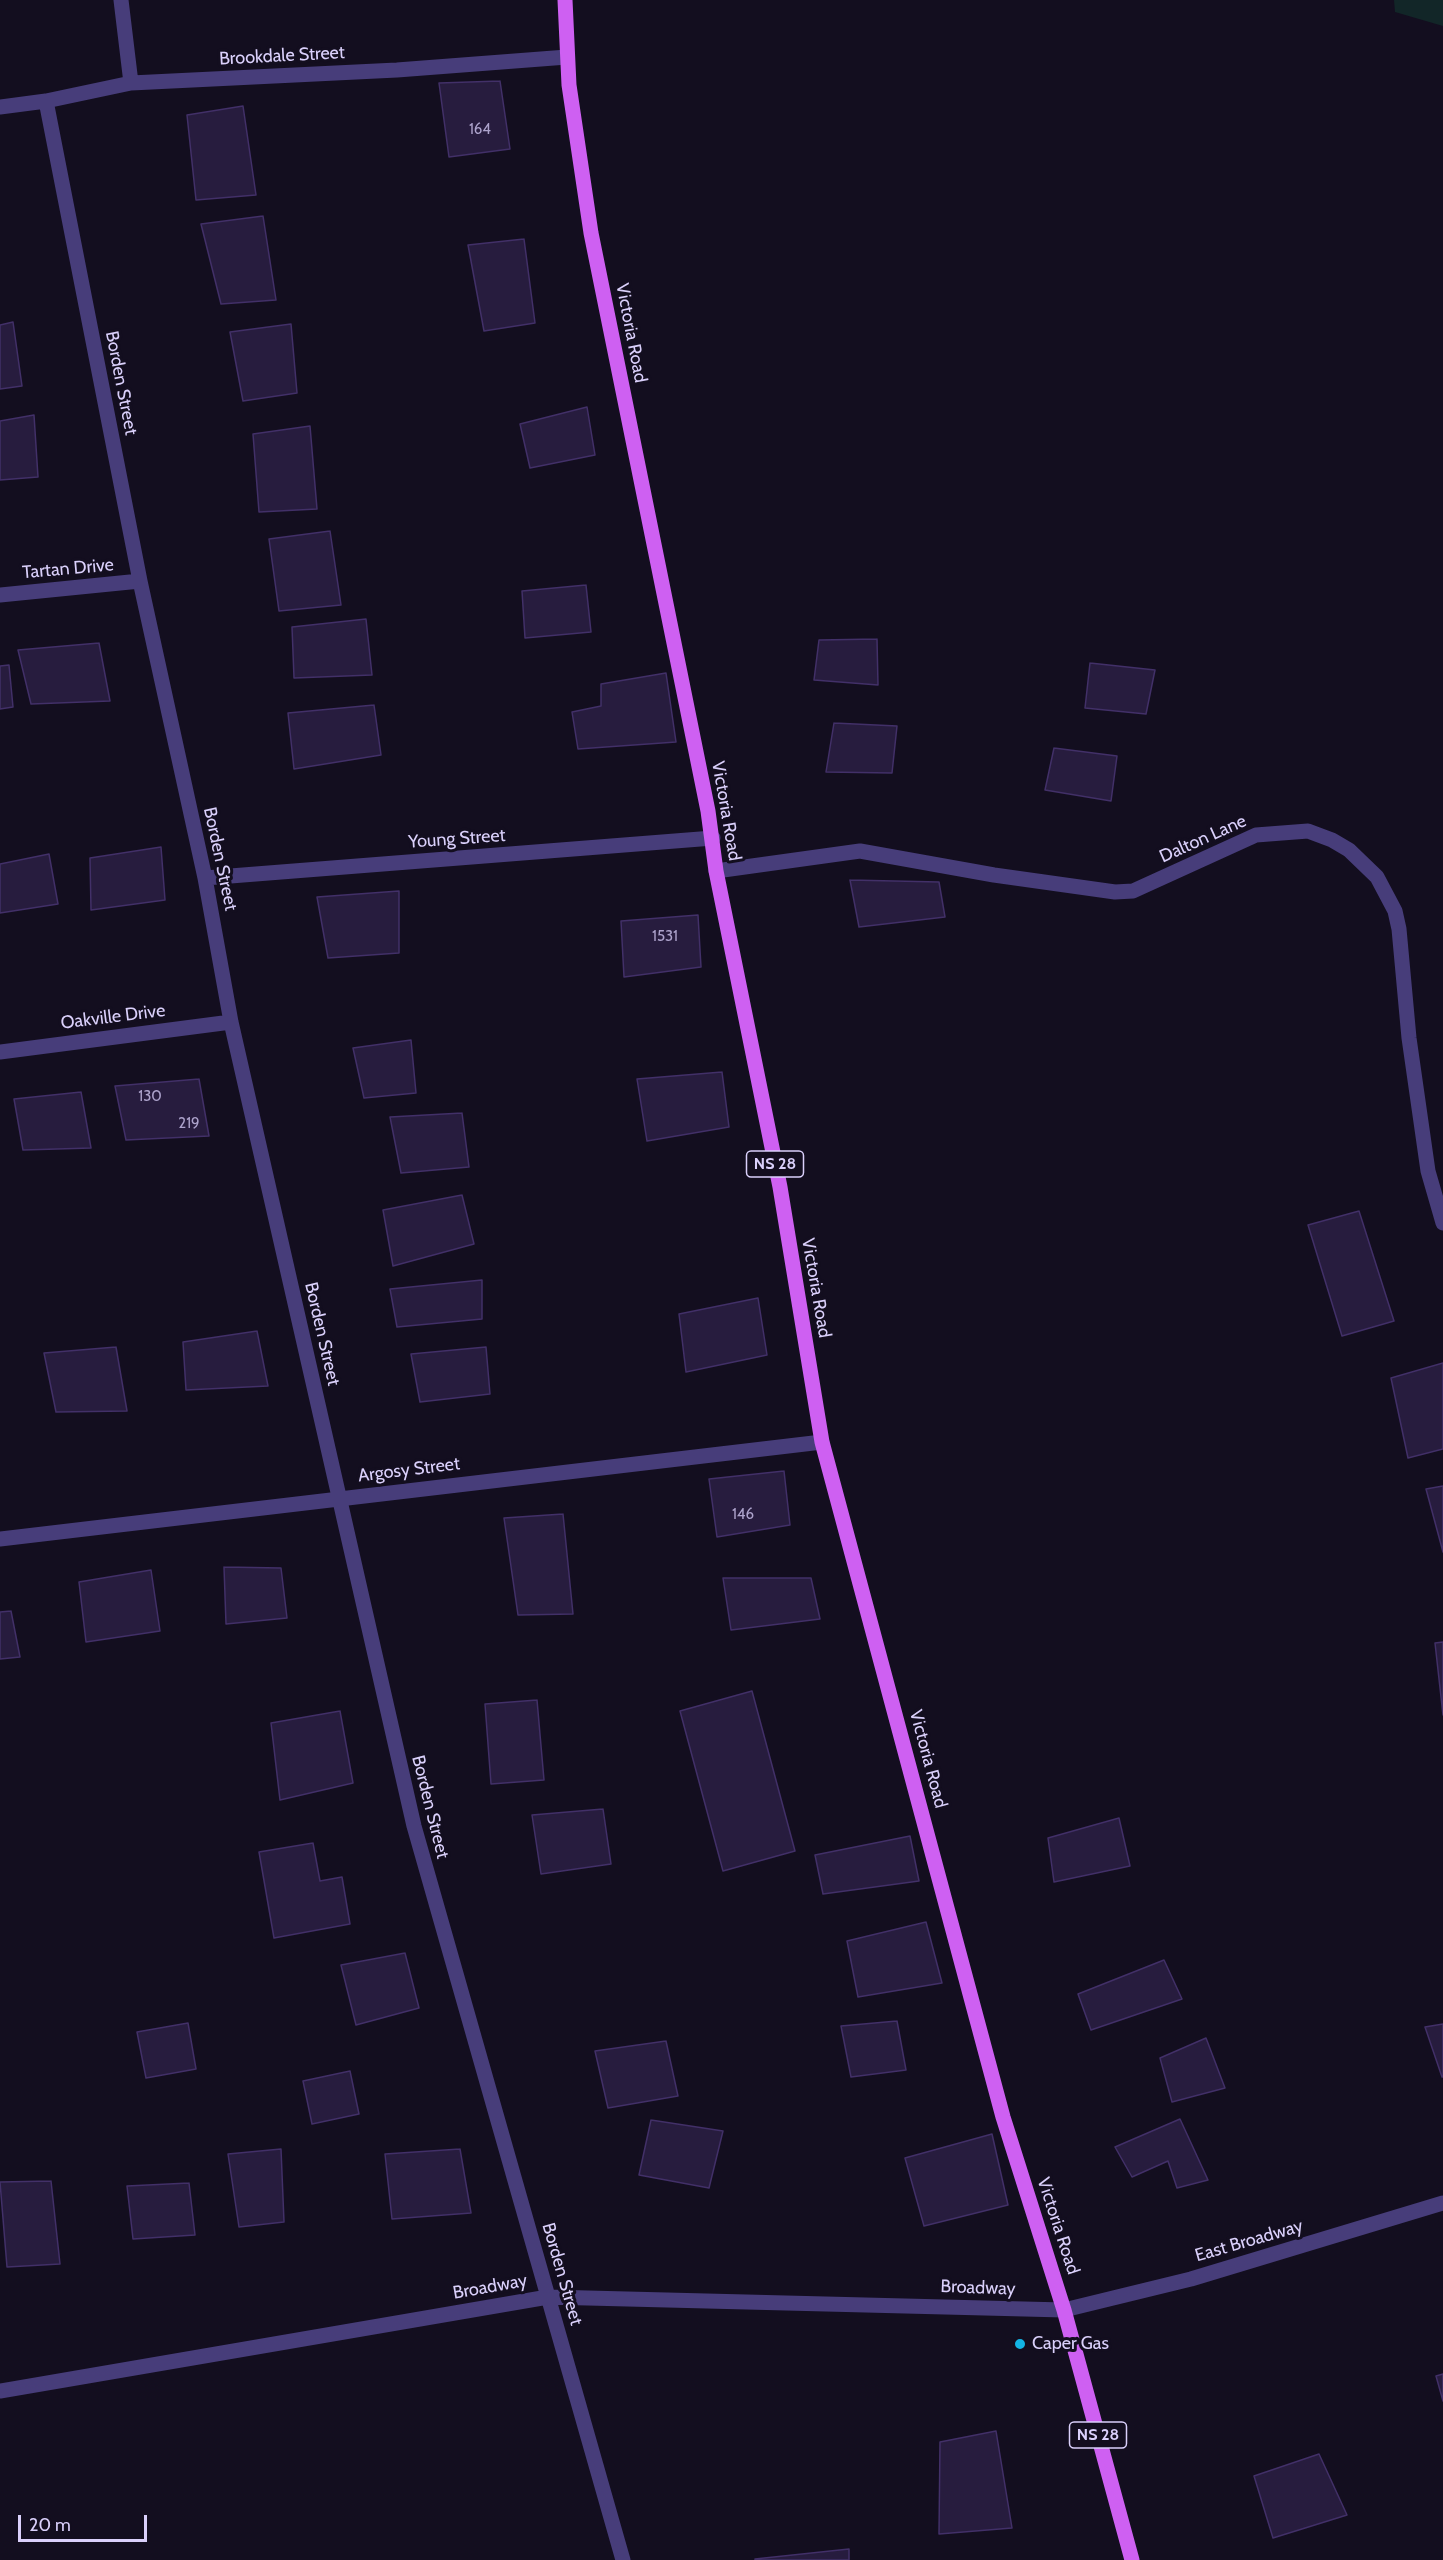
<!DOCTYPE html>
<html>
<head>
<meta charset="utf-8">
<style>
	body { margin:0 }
	#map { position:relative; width:1443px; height:2560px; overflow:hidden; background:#130e1f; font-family:Cabin,sans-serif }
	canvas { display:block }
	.scale { position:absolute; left:18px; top:2515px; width:129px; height:27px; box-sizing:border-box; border:3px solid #dad0fb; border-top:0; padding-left:8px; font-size:18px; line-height:21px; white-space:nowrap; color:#dad0fb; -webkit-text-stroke:4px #130e1f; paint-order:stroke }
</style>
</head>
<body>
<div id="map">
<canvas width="1443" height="2560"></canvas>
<div class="scale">20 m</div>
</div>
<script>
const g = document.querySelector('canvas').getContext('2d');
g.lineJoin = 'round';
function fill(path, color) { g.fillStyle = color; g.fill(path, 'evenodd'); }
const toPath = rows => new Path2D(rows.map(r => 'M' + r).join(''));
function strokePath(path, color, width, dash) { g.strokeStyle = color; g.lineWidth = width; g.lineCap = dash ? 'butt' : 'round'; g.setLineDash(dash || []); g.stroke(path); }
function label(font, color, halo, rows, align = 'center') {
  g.font = font + ' Cabin,sans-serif'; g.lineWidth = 6; g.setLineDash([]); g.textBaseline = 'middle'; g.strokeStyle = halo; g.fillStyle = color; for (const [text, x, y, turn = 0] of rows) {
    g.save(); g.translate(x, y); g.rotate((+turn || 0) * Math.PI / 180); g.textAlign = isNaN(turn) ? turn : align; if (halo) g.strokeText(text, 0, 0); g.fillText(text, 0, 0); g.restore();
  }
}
const green = toPath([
	[1394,0,1443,0,1443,26,1395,12]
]);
const building = toPath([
	[500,81,510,149,449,157,439,83,500,81],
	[243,106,256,195,196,200,187,115,243,106],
	[263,216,276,300,221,304,201,224,263,216],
	[524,239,535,323,484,331,468,245,524,239],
	[13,322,22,386,0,389,0,325,13,322],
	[291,324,297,393,243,401,230,332,291,324],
	[587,407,595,455,530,468,520,424,587,407],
	[34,415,38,477,0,480,0,421,34,415],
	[310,426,317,509,259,512,253,434,310,426],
	[330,531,341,605,279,611,269,539,330,531],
	[586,585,591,632,525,638,522,591,586,585],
	[366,619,372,675,294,678,292,627,366,619],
	[877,639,878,685,814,680,819,640,877,639],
	[99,643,110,701,31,704,18,650,99,643],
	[1090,663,1155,670,1146,714,1085,708,1090,663],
	[9,665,13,707,0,709,0,666,9,665],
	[666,673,676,742,578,749,572,712,601,706,601,684,666,673],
	[374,705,381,755,294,769,288,713,374,705],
	[834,723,897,726,892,773,826,772,834,723],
	[1054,748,1117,756,1111,801,1045,790,1054,748],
	[161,847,165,900,91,910,90,858,161,847],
	[49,854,58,904,0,913,0,864,49,854],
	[850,880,939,882,945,917,859,927,850,880],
	[399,891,399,953,328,958,317,897,399,891],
	[698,915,701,967,624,977,621,921,698,915],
	[411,1040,416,1093,364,1098,353,1048,411,1040],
	[722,1072,729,1127,647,1141,637,1079,722,1072],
	[199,1079,209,1136,126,1140,115,1086,199,1079],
	[81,1092,91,1148,23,1150,14,1099,81,1092],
	[462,1113,469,1167,401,1173,390,1117,462,1113],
	[462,1195,474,1244,393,1266,383,1210,462,1195],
	[1359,1211,1394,1321,1342,1336,1308,1225,1359,1211],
	[482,1280,482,1319,397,1327,390,1289,482,1280],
	[758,1298,767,1355,686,1372,679,1314,758,1298],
	[257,1331,268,1386,186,1390,183,1342,257,1331],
	[116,1347,127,1411,56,1412,44,1353,116,1347],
	[486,1347,490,1394,420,1402,411,1354,486,1347],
	[1443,1363,1443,1449,1408,1458,1391,1378,1443,1363],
	[784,1471,790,1525,717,1537,709,1479,784,1471],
	[1443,1486,1443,1552,1426,1489,1443,1486],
	[563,1514,573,1614,518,1615,504,1518,563,1514],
	[224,1567,281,1568,287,1618,226,1624,224,1567],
	[151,1570,160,1631,86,1642,79,1582,151,1570],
	[723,1578,811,1578,820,1619,731,1630,723,1578],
	[11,1611,20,1657,0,1659,0,1612,11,1611],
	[1443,1642,1443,1715,1435,1643,1443,1642],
	[752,1691,795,1851,723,1871,680,1711,752,1691],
	[537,1700,544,1780,491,1784,485,1704,537,1700],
	[340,1711,353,1783,280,1800,271,1723,340,1711],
	[603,1809,611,1864,541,1874,532,1815,603,1809],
	[1119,1818,1130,1866,1054,1882,1048,1838,1119,1818],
	[910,1836,919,1881,823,1894,815,1855,910,1836],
	[313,1843,320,1881,342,1877,350,1924,274,1938,259,1852,313,1843],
	[926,1922,942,1983,858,1997,847,1941,926,1922],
	[405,1953,419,2008,356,2025,341,1965,405,1953],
	[1164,1960,1182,1999,1091,2030,1078,1994,1164,1960],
	[897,2021,906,2070,851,2077,841,2026,897,2021],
	[188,2023,196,2069,146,2078,137,2032,188,2023],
	[1443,2024,1443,2077,1442,2077,1425,2027,1443,2024],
	[1206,2038,1225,2088,1172,2102,1160,2058,1206,2038],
	[666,2041,678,2096,608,2108,595,2051,666,2041],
	[350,2071,359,2114,312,2124,303,2081,350,2071],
	[1180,2119,1208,2180,1177,2188,1168,2161,1132,2177,1115,2147,1180,2119],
	[651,2120,723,2131,709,2188,639,2175,651,2120],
	[992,2134,1008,2205,924,2226,905,2158,992,2134],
	[281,2149,284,2222,239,2227,228,2154,281,2149],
	[460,2149,471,2213,392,2219,385,2154,460,2149],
	[51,2181,60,2264,7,2267,0,2182,51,2181],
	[189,2183,195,2235,133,2239,127,2186,189,2183],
	[1443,2374,1443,2401,1436,2376,1443,2374],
	[996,2431,1012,2528,939,2534,940,2442,996,2431],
	[1319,2454,1347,2515,1273,2538,1254,2476,1319,2454],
	[849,2549,849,2560,755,2560,755,2559,849,2549]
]);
const street = toPath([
	[121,0,131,83],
	[46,101,140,581,205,878,231,1022,414,1826,623,2560],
	[0,107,46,101,131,83,397,70,567,57],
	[0,595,140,581],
	[716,871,860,851,994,875,1115,892,1133,891,1256,835,1308,831,1332,840,1349,850,1377,877,1395,911,1399,929,1409,1038,1428,1171,1443,1223],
	[205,878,713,838],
	[0,1052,231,1022],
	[0,1539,822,1442],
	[0,2391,548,2297,1064,2310,1191,2279,1443,2203]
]);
const primary = toPath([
	[565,0,569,85,591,233,708,811,716,871,780,1187,822,1442,1003,2117,1064,2310,1132,2560]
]);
const markers = [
	[1020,2344,6,"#13b4e4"]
];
const numberNames = [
	["164",480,130],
	["1531",665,937],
	["130",150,1097],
	["219",189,1124],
	["146",743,1515]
];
const shields = [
	[775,1164,57],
	[1098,2435,57]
];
const shieldNames = [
	["NS 28",775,1164],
	["NS 28",1098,2435]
];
const streetNames = [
	["Brookdale Street",282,56,-3],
	["Victoria Road",631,333,79],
	["Borden Street",121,383,79],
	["Tartan Drive",68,569,-5],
	["Victoria Road",726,811,80],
	["Young Street",457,839,-4],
	["Dalton Lane",1203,839,-24],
	["Borden Street",220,859,78],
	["Oakville Drive",113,1017,-7],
	["Victoria Road",816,1288,80],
	["Borden Street",322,1334,77],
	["Argosy Street",409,1470,-7],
	["Victoria Road",928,1759,75],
	["Borden Street",430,1807,76],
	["Victoria Road",1058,2226,72],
	["East Broadway",1249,2241,-16],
	["Borden Street",562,2274,74],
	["Broadway",490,2287,-10],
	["Broadway",978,2288,2]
];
const poiNames = [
	["Caper Gas",1032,2344]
];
fill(green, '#122628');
fill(building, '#271c3e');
strokePath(building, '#423068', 1.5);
strokePath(street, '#473d7a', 15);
strokePath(primary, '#ce60f2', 15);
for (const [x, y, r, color] of markers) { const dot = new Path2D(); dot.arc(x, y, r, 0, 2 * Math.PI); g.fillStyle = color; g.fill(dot); strokePath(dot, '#130e1f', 2); }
label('15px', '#ada3cc', null, numberNames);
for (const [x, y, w] of shields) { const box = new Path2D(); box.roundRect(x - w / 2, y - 13, w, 26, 4.5); g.fillStyle = '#130e1f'; g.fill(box); strokePath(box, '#dad0fb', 1.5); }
label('bold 16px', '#dad0fb', null, shieldNames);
label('18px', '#dad0fb', '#130e1f', streetNames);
label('18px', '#dad0fb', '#130e1f', poiNames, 'left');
</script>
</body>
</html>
